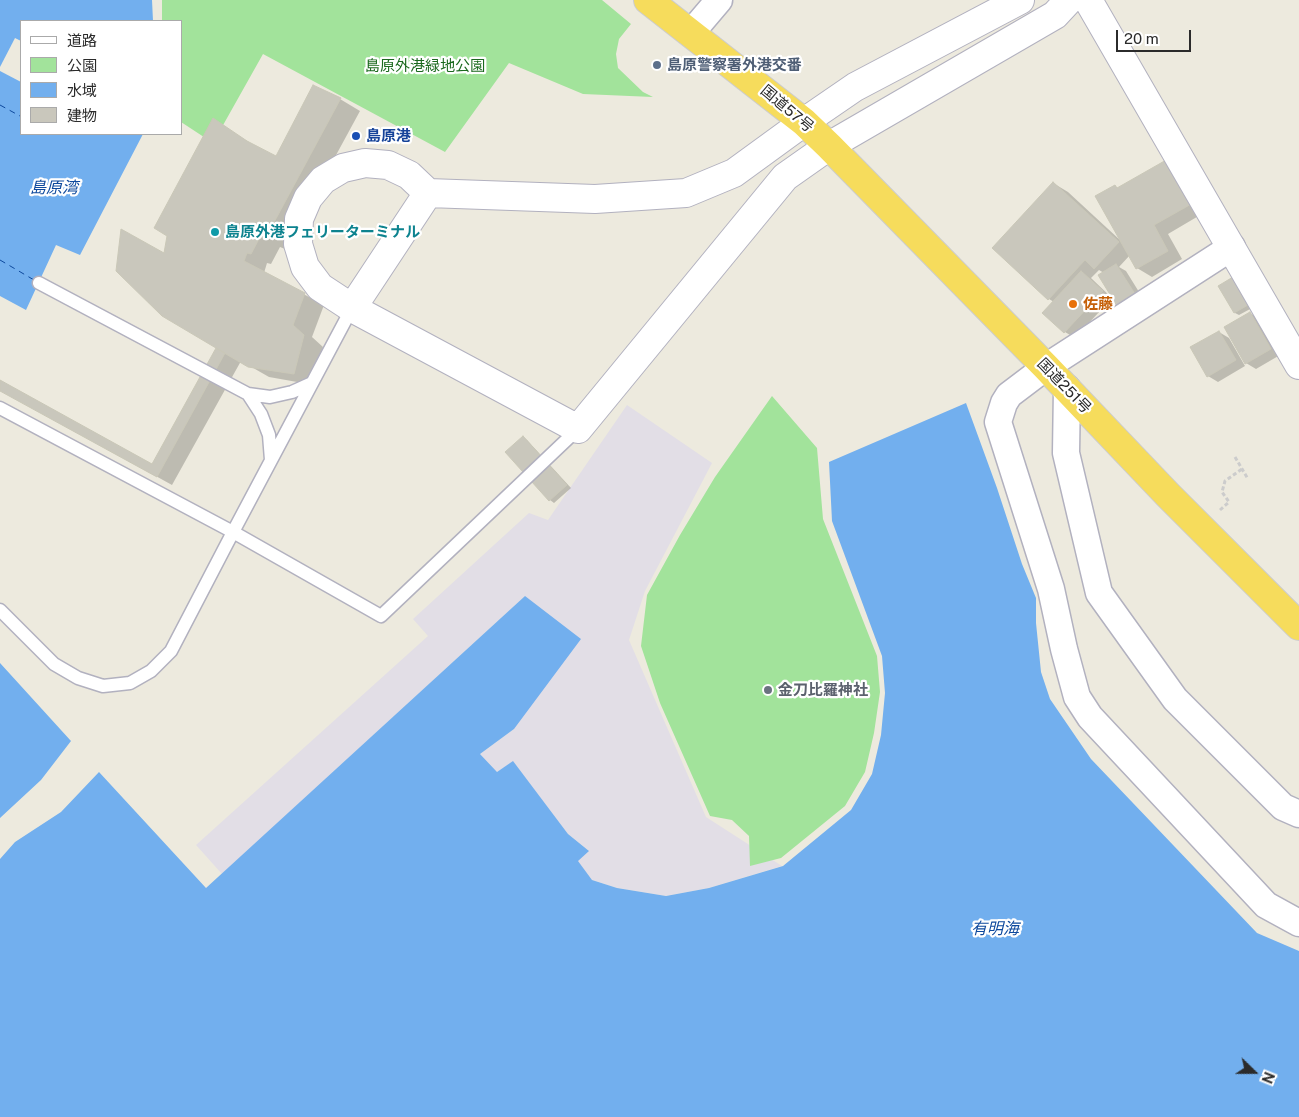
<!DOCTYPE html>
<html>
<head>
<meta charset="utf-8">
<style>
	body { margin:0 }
	#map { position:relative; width:1299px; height:1117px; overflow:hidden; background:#edeade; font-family:"Public Sans","Noto Sans JP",sans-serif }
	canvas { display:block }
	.legend { position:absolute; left:20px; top:20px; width:162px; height:115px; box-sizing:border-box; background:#fff; border:1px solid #aaa; margin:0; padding:6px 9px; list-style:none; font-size:15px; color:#2b2b2b }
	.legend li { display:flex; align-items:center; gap:10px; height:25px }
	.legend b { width:25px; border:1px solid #aaa }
	.north { position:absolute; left:1229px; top:1047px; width:50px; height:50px; -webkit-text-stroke:4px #fff; paint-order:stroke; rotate:112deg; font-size:14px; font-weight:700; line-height:20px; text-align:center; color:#2b2b2b }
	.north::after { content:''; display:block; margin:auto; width:18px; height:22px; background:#2b2b2b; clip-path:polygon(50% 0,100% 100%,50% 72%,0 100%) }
	.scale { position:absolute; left:1116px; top:30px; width:75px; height:22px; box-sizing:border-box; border:2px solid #2b2b2b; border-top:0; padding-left:6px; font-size:15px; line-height:18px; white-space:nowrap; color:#2b2b2b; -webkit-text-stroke:4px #fff; paint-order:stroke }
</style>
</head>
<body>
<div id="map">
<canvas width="1299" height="1117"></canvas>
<ul class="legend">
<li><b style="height:6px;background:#fff"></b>道路</li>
<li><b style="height:14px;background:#a2e39b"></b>公園</li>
<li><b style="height:14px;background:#72afee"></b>水域</li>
<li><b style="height:14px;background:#c9c7bc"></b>建物</li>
</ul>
<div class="north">N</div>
<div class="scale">20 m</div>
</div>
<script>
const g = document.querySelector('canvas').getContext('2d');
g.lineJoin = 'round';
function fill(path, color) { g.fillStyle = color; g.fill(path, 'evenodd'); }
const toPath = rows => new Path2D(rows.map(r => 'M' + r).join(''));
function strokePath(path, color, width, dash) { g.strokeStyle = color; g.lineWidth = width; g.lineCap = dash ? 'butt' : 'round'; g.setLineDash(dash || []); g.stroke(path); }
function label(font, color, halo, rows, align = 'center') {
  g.font = font + ' "Public Sans","Noto Sans JP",sans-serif'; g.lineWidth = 4.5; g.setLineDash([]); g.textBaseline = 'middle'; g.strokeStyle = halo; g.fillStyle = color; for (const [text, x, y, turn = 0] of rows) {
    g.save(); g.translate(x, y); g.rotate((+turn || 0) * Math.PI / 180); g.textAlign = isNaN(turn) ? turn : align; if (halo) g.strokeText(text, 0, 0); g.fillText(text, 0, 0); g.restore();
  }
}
const industrial = toPath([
	[627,405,712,463,645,591,629,640,706,817,782,866,709,888,666,896,617,888,592,880,577,861,588,850,568,834,513,762,497,772,480,754,514,729,525,596,222,874,196,845,428,636,413,619,529,513,548,520]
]);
const green = toPath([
	[162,0,602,0,631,24,619,39,616,54,618,68,643,92,653,97,583,94,509,63,445,152,263,54,213,143,181,122,181,21,162,21],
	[772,396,817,448,823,519,877,656,880,692,874,733,865,772,845,806,781,858,750,866,749,836,732,820,710,816,660,703,641,646,647,595,680,535,715,477]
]);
const water = toPath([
	[0,0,152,0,153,21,21,21,21,134,143,134,80,255,56,245,26,310,0,296],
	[966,403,997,488,1022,564,1036,598,1036,623,1041,672,1050,699,1091,759,1257,933,1299,951,1299,1117,0,1117,0,859,15,842,61,812,99,772,206,888,525,596,581,639,514,729,480,754,497,772,513,761,568,834,589,851,578,861,592,880,617,888,666,896,709,888,783,866,851,810,872,774,881,735,885,693,882,656,832,521,829,462],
	[0,663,71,741,41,780,0,818]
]);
const pier = toPath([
	[15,38,21,41,21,82,0,71,0,67]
]);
const shadow = toPath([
	[340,99,360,111,285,249,280,247,271,264,267,263,264,273,324,305,312,337,323,347,314,385,269,377,241,361,172,485,0,390,0,382,153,465,218,348,165,255,214,120,258,148,276,157],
	[1168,160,1207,211,1168,234,1182,259,1152,277,1137,268,1130,255,1119,267,1126,271,1144,300,1128,310,1104,273,1099,270,1091,278,1112,298,1075,338,1065,332,1044,313,1054,302,1049,299,994,248,1053,183,1068,192,1120,240,1115,186,1119,189],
	[1233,279,1252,308,1239,315,1235,313],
	[1250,313,1260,319,1280,355,1256,369,1246,363,1226,327],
	[1219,332,1229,338,1245,366,1218,382,1208,376],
	[523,437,527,440,571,488,554,503,550,500,507,452]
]);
const ferry = toPath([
	[0,105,20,116],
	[0,260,34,280]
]);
const building = toPath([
	[313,85,341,98,265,239,260,237,251,254,247,253,244,261,305,293,293,325,304,335,294,374,248,367,162,316,116,271,121,229,164,253,167,236,154,228,213,118,247,141,276,156,313,85],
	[1168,159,1193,203,1154,225,1168,251,1136,269,1095,196,1115,185,1117,188,1168,159],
	[1053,182,1119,242,1094,269,1085,260,1048,300,992,248,1053,182],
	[1116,264,1135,294,1117,306,1098,275,1116,264],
	[1081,271,1103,291,1064,333,1042,313,1081,271],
	[1233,277,1248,305,1234,313,1218,286,1233,277],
	[1250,312,1271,349,1245,364,1224,327,1250,312],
	[1219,331,1236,360,1207,377,1190,347,1219,331],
	[216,348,225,353,157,477,0,391,0,380,152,464,216,348],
	[523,436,567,485,549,501,505,452,523,436]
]);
const path = toPath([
	[1235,457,1248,479],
	[1220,510,1229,502,1222,492,1225,481,1242,469]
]);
const service = toPath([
	[39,283,248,394,270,397,292,392,312,383],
	[248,394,261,414,269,435,271,460],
	[0,408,233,532,381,616,578,429],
	[0,610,54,664,78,678,103,686,130,683,151,671,171,651,233,532,352,308]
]);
const minor = toPath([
	[691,33,719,0],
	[1232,247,1046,367,1009,395,1004,403,998,422,1051,589,1064,649,1077,697,1090,717,1266,905,1299,923],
	[1067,388,1066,453,1099,593,1175,699,1283,807,1299,814]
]);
const tertiary = toPath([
	[1020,0,855,87,804,122,734,173,686,193,595,199,428,193,409,175,388,165,365,163,343,168,323,180,308,198,299,219,298,244,305,267,320,287,352,308,578,429,785,177,829,146,1055,15,1069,0],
	[1088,0,1299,365],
	[352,308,428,193]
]);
const trunk = toPath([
	[648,0,804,122,829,146,1046,367,1168,495,1299,626]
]);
const markers = [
	[657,65,5,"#5c6f8a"],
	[356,136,5,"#1a4fb4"],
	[215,232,5,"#0f9aa8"],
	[1073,304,5,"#e8710a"],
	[768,690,5,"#6b7280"]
];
const serviceNames = [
	["島原警察署外港交番",667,65]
];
const parkNames = [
	["島原外港緑地公園",425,66]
];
const streetNames = [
	["国道57号",787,109,40],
	["国道251号",1064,386,46]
];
const transitNames = [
	["島原港",366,136]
];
const cultureNames = [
	["島原外港フェリーターミナル",225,232]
];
const foodNames = [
	["佐藤",1083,304]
];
const worshipNames = [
	["金刀比羅神社",778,690]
];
const waterNames = [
	["島原湾",54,188],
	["有明海",995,929]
];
fill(industrial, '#e2dee6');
fill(green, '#a2e39b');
fill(water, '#72afee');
fill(pier, '#edeade');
fill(shadow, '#0003');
strokePath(ferry, '#0e499d', 1, [6, 5]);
fill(building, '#c9c7bc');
strokePath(building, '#c9c7b7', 1);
strokePath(service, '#b2b1bf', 15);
strokePath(minor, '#b2b1bf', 29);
strokePath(tertiary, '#b2b1bf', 30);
strokePath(trunk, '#ccc', 30);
strokePath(path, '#ccc', 3, [4, 2.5]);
strokePath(service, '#fff', 12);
strokePath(minor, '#fff', 26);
strokePath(tertiary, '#fff', 28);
strokePath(trunk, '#f6dc5c', 28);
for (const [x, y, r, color] of markers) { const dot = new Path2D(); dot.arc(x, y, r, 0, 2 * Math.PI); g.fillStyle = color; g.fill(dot); strokePath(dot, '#fff', 2); }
label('bold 15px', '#4e5e75', '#fff', serviceNames, 'left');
label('15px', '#1b691e', '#fff', parkNames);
label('15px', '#2b2b2b', '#fff', streetNames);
label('bold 15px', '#164399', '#fff', transitNames, 'left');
label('bold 15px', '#0d838f', '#fff', cultureNames, 'left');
label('bold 15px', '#c56008', '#fff', foodNames, 'left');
label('bold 15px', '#5b616d', '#fff', worshipNames, 'left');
label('italic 16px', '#0e499d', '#fff', waterNames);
</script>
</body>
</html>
